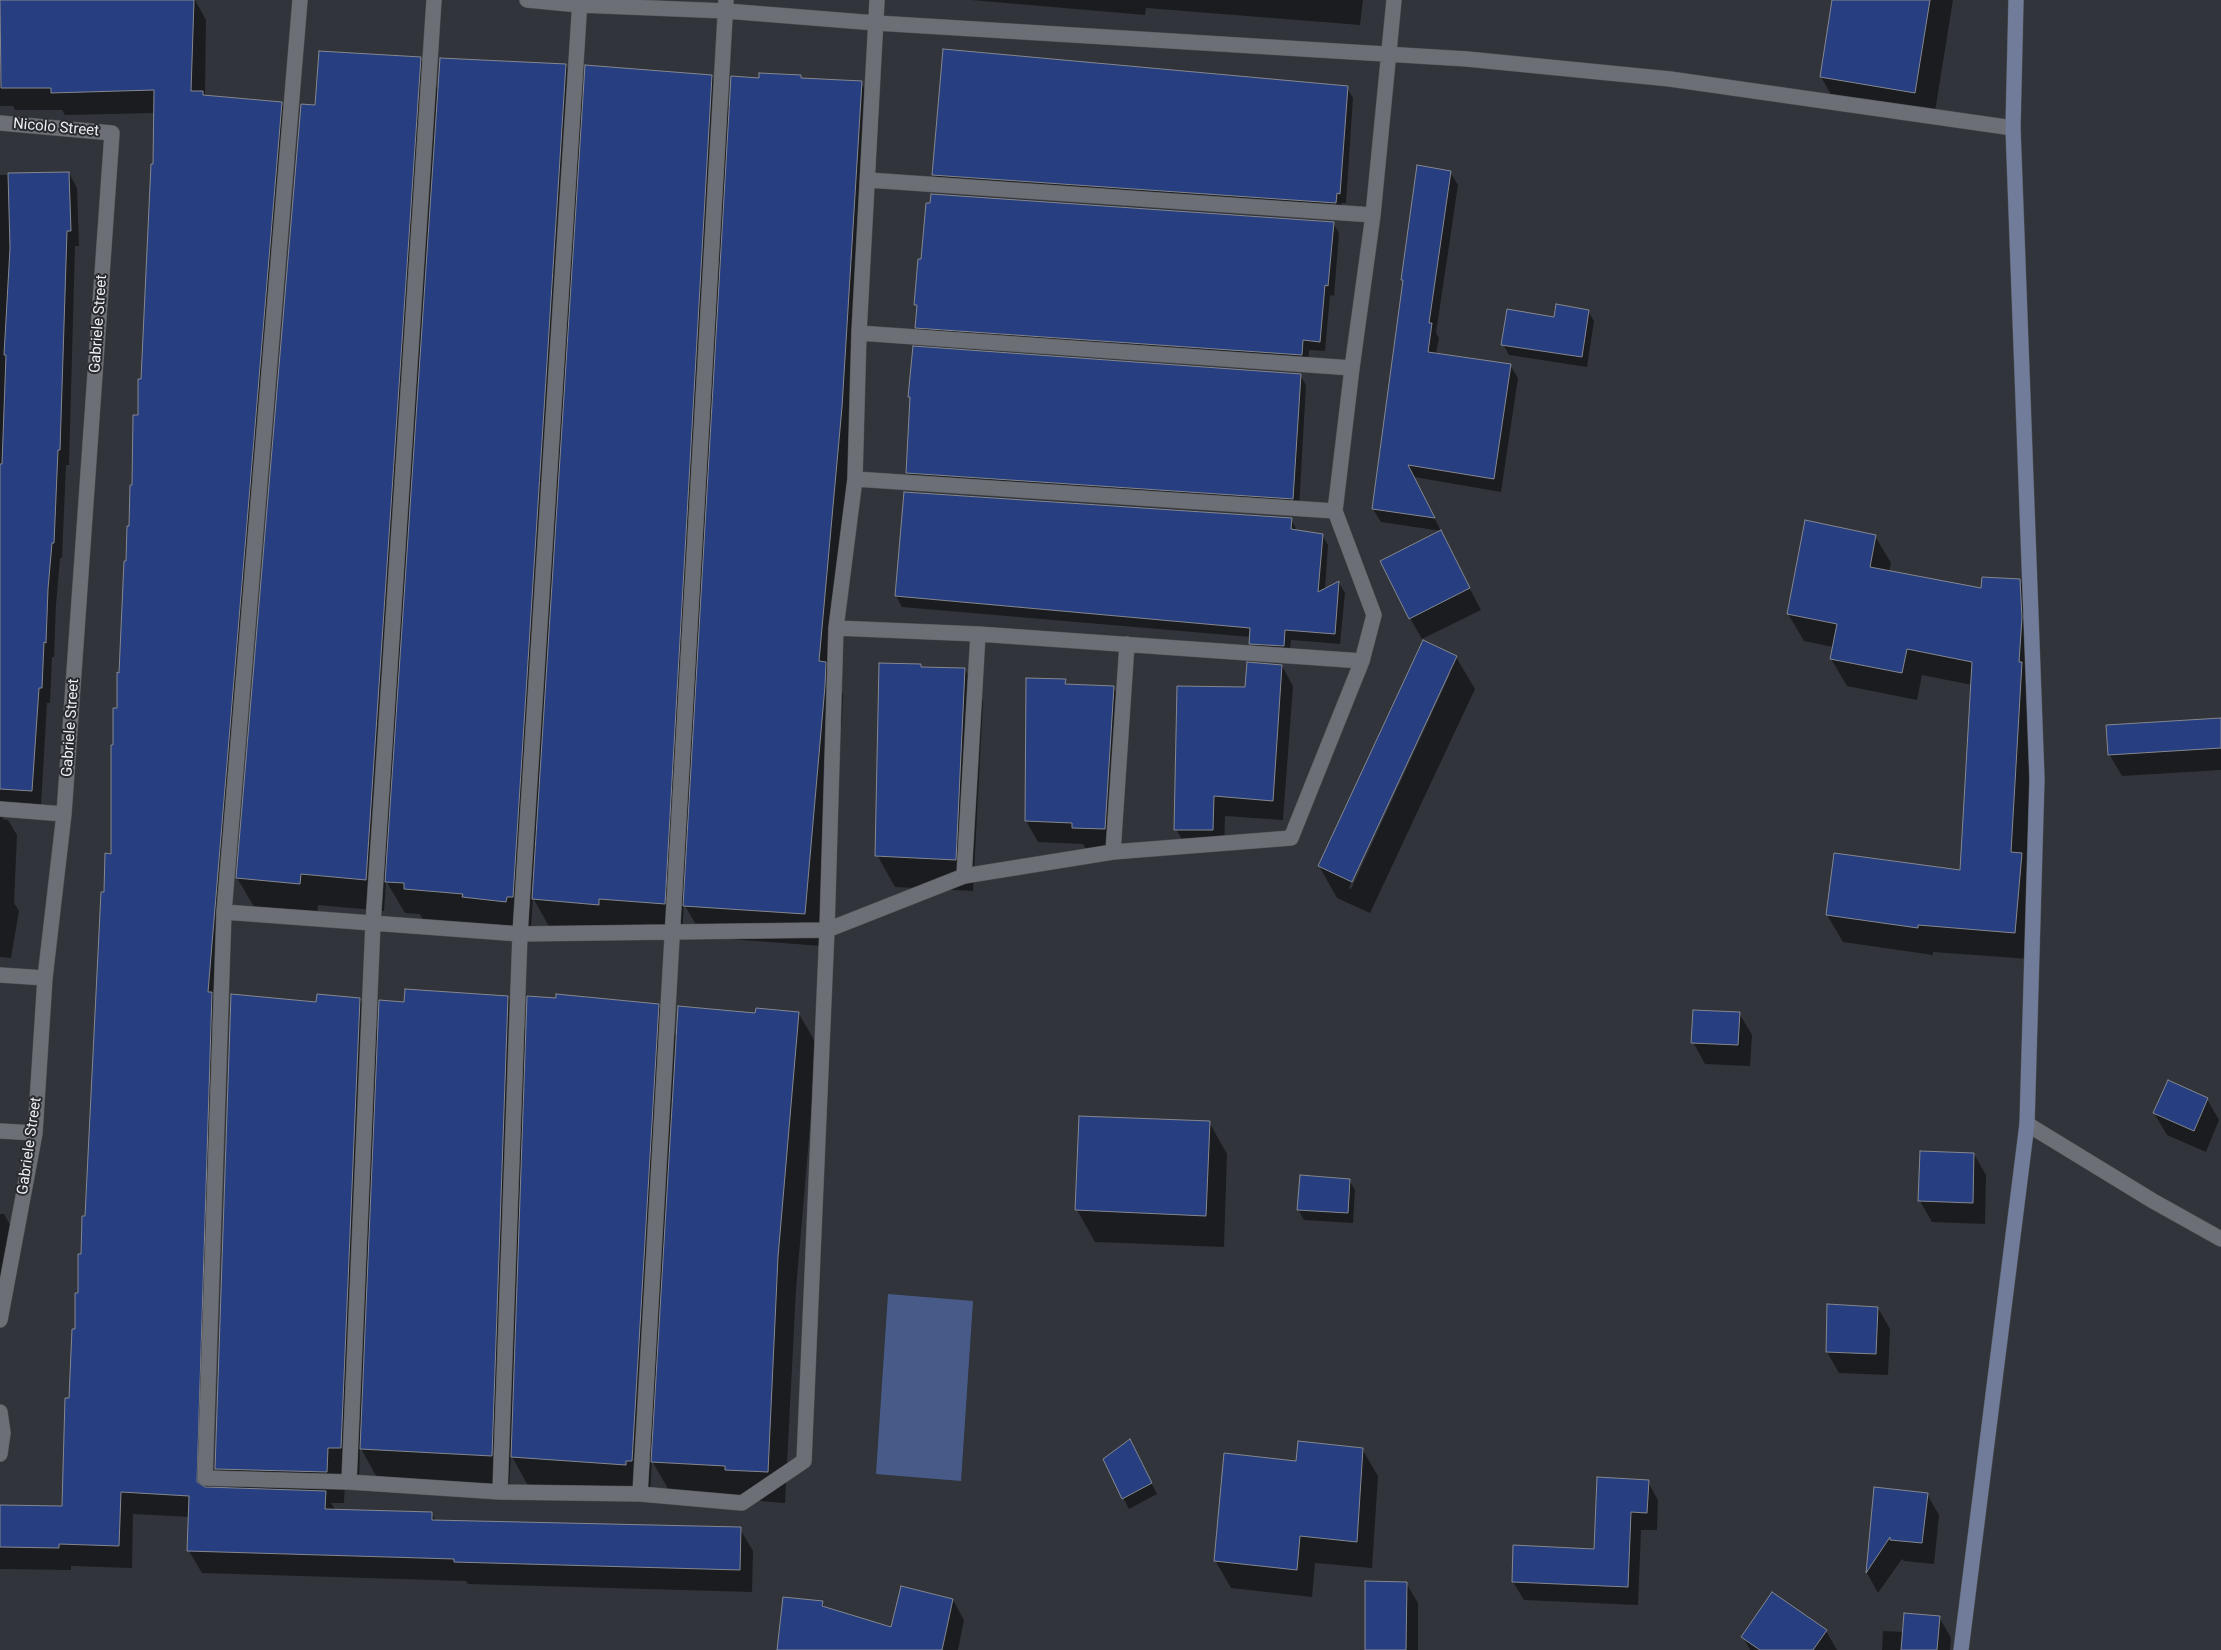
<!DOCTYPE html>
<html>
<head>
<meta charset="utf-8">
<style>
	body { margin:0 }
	canvas { display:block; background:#31343a }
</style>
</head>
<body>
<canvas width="2221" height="1650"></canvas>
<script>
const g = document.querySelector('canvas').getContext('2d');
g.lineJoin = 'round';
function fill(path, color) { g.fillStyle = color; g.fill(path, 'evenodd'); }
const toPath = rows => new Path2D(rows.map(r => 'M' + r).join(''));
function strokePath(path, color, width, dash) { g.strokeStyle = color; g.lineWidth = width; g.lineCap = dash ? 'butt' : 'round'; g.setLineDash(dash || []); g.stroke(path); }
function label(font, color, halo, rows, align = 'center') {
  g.font = font + ' Roboto,sans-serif'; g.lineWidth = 4; g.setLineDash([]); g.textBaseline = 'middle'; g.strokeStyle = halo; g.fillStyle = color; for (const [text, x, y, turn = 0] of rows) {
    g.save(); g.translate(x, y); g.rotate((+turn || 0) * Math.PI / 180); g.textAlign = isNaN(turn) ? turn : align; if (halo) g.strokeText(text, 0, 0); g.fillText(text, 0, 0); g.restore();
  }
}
const green = toPath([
	[888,1294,973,1301,961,1481,876,1474]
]);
const shadow = toPath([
	[0,0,195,0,206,20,205,96,281,103,294,126,220,1009,224,1016,209,1489,228,1489,216,1469,318,1004,360,999,379,1033,405,1004,508,997,527,1031,658,1005,677,1038,756,1014,799,1014,817,1045,796,1290,785,1503,671,1494,652,1461,650,1493,530,1489,511,1455,509,1488,379,1481,360,1447,359,1480,345,1479,344,1503,331,1503,336,1511,431,1513,436,1521,740,1529,753,1551,752,1592,468,1584,466,1581,202,1573,189,1551,190,1517,133,1514,132,1568,71,1566,71,1570,0,1569,0,1507,63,1507,86,1217,106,893,113,855,114,746,142,381,155,165,155,113,65,115,62,110,15,110,13,106,0,106],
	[971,0,1363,0,1360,25,1146,8,1145,15],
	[1833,0,1953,0,1933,124,1839,109,1821,77],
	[420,58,439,91,566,65,584,97,712,76,730,109,760,79,800,77,802,80,861,83,879,114,859,439,837,684,843,694,842,719,822,946,703,937,684,904,682,935,551,930,533,898,531,928,423,920,420,914,405,913,386,881,384,911,318,905,317,915,256,910,237,878,316,107],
	[1347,88,1353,98,1346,203,1342,203,1341,213,940,185,934,175],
	[1450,172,1458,185,1436,333,1439,338,1436,354,1510,365,1518,378,1501,492,1414,477,1441,531,1381,522,1373,509,1404,284,1402,280],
	[69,173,77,188,79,246,75,246,69,465,66,465,62,558,60,558,56,605,54,657,52,657,50,703,47,703,41,806,5,815,2,819,8,820,17,835,14,903,19,911,11,958,0,957,0,175],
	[1333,223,1339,233,1334,296,1330,295,1325,351,1309,350,1308,365,922,338,916,327,918,309,915,304],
	[1588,311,1594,321,1587,367,1509,355,1503,344,1555,318],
	[914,348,1300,375,1306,385,1299,509,913,483,907,473,911,400,910,397],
	[905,493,1291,519,1297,531,1322,535,1328,545,1325,590,1339,583,1345,593,1340,644,1291,640,1289,656,1256,654,1250,643,1251,637,902,607,896,596],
	[1440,532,1481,610,1422,639,1410,618],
	[1875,536,1891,563,1889,572,1982,590,2020,581,2035,608,2037,691,2027,864,2037,881,2030,959,1933,952,1933,955,1843,942,1827,915,1835,854,1961,871,1972,685,1922,675,1917,700,1847,686,1831,659,1833,647,1804,641,1788,614],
	[1456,657,1475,689,1370,913,1337,898,1319,866],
	[1447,674,1450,674,1351,889,1349,888],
	[920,666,922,668,965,669,983,701,973,891,895,887,877,855],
	[1282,666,1293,686,1283,820,1225,816,1224,849,1187,849,1176,829,1247,688],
	[1065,681,1068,686,1113,687,1125,708,1117,849,1086,849,1083,844,1038,842,1026,821],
	[2221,719,2221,770,2122,776,2109,754],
	[1739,1013,1752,1035,1750,1066,1705,1064,1693,1042],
	[2207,1099,2219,1120,2206,1152,2167,1135,2154,1113],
	[1209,1122,1227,1154,1224,1247,1095,1242,1077,1210],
	[1974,1154,1986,1175,1985,1224,1932,1222,1920,1201],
	[1349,1180,1355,1190,1353,1223,1304,1220,1298,1209],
	[0,1214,4,1214,13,1230,9,1279,0,1278],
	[1878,1308,1890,1329,1888,1375,1839,1373,1827,1352],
	[1362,1449,1378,1476,1372,1568,1315,1563,1312,1597,1231,1588,1215,1560,1298,1462],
	[1135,1451,1157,1494,1129,1509,1104,1460],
	[1648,1482,1658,1500,1657,1530,1641,1530,1638,1605,1524,1600,1513,1582,1515,1547,1596,1550],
	[1875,1488,1927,1494,1939,1515,1934,1564,1904,1561,1902,1559,1878,1593,1867,1573],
	[1406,1583,1418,1603,1418,1650,1366,1650],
	[953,1600,964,1620,958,1650,779,1650,822,1602,825,1608,892,1629],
	[1939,1617,1951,1638,1950,1650,1882,1650,1883,1631,1904,1632],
	[1826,1631,1837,1650,1750,1650,1743,1637]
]);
const building = toPath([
	[0,0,194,0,191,91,203,91,203,95,282,102,208,992,212,992,197,1482,205,1487,326,1491,325,1509,432,1512,432,1520,741,1527,740,1570,454,1562,454,1559,187,1551,189,1496,121,1492,119,1546,59,1544,59,1548,0,1547,0,1505,62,1506,65,1398,69,1398,72,1329,75,1329,75,1293,78,1293,78,1254,81,1254,82,1216,85,1216,101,892,104,892,105,853,111,854,111,745,113,745,113,708,117,708,117,672,119,673,124,561,126,561,127,526,129,526,130,485,132,485,133,415,138,415,138,379,141,379,151,164,153,164,154,90,51,93,51,88,1,88,0,0],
	[1832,0,1930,0,1915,93,1820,77,1832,0],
	[943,49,1348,86,1340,194,1337,193,1336,203,932,175,943,49],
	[319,51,421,57,366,880,301,874,300,884,236,878,301,104,315,105,319,51],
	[440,58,566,64,513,897,507,897,506,902,462,897,463,894,404,889,404,883,385,882,440,58],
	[585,65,712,75,665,904,599,899,599,905,532,899,585,65],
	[759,73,801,75,801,78,862,81,842,407,819,661,826,662,825,686,805,914,683,906,731,76,759,78,759,73],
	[1417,165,1451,171,1429,323,1432,323,1428,352,1511,364,1494,479,1408,465,1435,518,1372,509,1403,280,1401,280,1417,165],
	[69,172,71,231,67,231,60,450,58,450,54,543,52,543,48,589,46,643,44,642,42,688,39,688,32,791,0,789,0,464,2,464,6,355,4,355,10,248,8,173,69,172],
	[931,194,1334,222,1328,286,1325,285,1320,342,1303,340,1302,355,915,328,917,305,914,305,918,259,921,259,926,203,930,203,931,194],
	[1556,304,1589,310,1582,357,1501,345,1507,309,1554,317,1556,304],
	[913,346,1301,374,1293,499,906,473,910,397,908,397,913,346],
	[904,492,1292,518,1291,529,1323,534,1318,592,1339,581,1335,634,1285,630,1284,646,1249,644,1250,628,895,596,904,492],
	[1805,520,1876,535,1870,567,1981,588,1982,577,2020,579,2022,618,2019,662,2022,662,2011,852,2022,853,2015,933,1918,925,1918,928,1826,915,1834,853,1960,870,1972,662,1907,649,1902,673,1830,659,1837,624,1787,614,1805,520],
	[1441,530,1470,588,1409,619,1380,561,1441,530],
	[1423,640,1457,656,1352,882,1318,866,1423,640],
	[1247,662,1282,665,1273,801,1214,796,1213,830,1174,830,1177,686,1245,687,1247,662],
	[879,663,921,664,921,667,965,668,956,860,875,856,879,663],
	[1026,678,1066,679,1065,684,1114,686,1105,829,1072,828,1072,823,1025,821,1026,678],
	[2221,718,2221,748,2108,755,2106,725,2221,718],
	[405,989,508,996,492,1456,360,1449,379,1000,404,1002,405,989],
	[231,994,316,1002,317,994,360,998,341,1448,328,1448,327,1472,215,1469,231,994],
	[556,994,659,1004,632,1461,626,1461,626,1465,511,1457,527,996,556,998,556,994],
	[678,1006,755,1013,756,1008,799,1012,778,1257,768,1472,725,1470,725,1466,651,1462,678,1006],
	[1693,1010,1740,1012,1738,1045,1691,1043,1693,1010],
	[2168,1080,2208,1098,2194,1131,2153,1113,2168,1080],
	[1079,1116,1210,1121,1206,1216,1075,1210,1079,1116],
	[1920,1151,1974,1153,1973,1203,1918,1201,1920,1151],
	[1300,1175,1350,1179,1348,1213,1297,1210,1300,1175],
	[1827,1304,1878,1307,1876,1354,1826,1352,1827,1304],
	[1130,1439,1152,1483,1122,1499,1103,1459,1130,1439],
	[1298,1441,1363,1448,1357,1542,1300,1536,1297,1570,1214,1561,1224,1453,1296,1461,1298,1441],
	[1597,1477,1649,1480,1647,1513,1631,1512,1628,1587,1512,1582,1513,1545,1594,1549,1597,1477],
	[1874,1487,1928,1493,1922,1543,1890,1540,1890,1537,1866,1573,1874,1487],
	[1365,1581,1407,1582,1406,1650,1365,1650,1365,1581],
	[901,1586,953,1599,942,1650,777,1650,783,1597,823,1601,822,1606,891,1627,901,1586],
	[1772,1592,1827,1630,1813,1650,1760,1650,1741,1637,1772,1592],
	[1904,1613,1940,1616,1937,1650,1901,1650,1904,1613]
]);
const street = toPath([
	[300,0,224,912,205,1478,349,1482,500,1492,640,1494,742,1503,804,1461,827,930,836,628,855,479,859,333,877,0],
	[527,0,579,5,726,11,876,23,1467,59,1670,79,2013,128],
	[0,123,112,133,64,814,45,978,35,1133,0,1320],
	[868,180,1373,215],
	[859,333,1352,368],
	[855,479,1335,511],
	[836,628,978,634,1362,661],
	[0,809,64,814],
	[1113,852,1127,644],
	[964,876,978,634],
	[224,912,520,934,827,930,964,876,1113,852,1291,838,1362,661,1374,615,1335,511,1352,368,1373,215,1394,0],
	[0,975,45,978],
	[2027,1124,2153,1201,2221,1239],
	[0,1131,35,1133],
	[0,1412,3,1433,0,1454],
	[349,1482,373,923,434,0],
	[500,1492,520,934,580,0],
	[640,1494,726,0]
]);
const secondary = toPath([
	[1961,1650,2027,1124,2037,779,2013,128,2016,0]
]);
const streetNames = [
	["Nicolo Street",56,128,5],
	["Gabriele Street",99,324,-86],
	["Gabriele Street",71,728,-86],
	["Gabriele Street",30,1146,-82]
];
fill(green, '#485b88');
fill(shadow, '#0007');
fill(building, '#273f81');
strokePath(building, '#84878e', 1);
strokePath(street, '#505357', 16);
strokePath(secondary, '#505357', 16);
strokePath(street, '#6c6f75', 15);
strokePath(secondary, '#707c99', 15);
label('15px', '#eceef1', '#282a30', streetNames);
</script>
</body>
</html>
